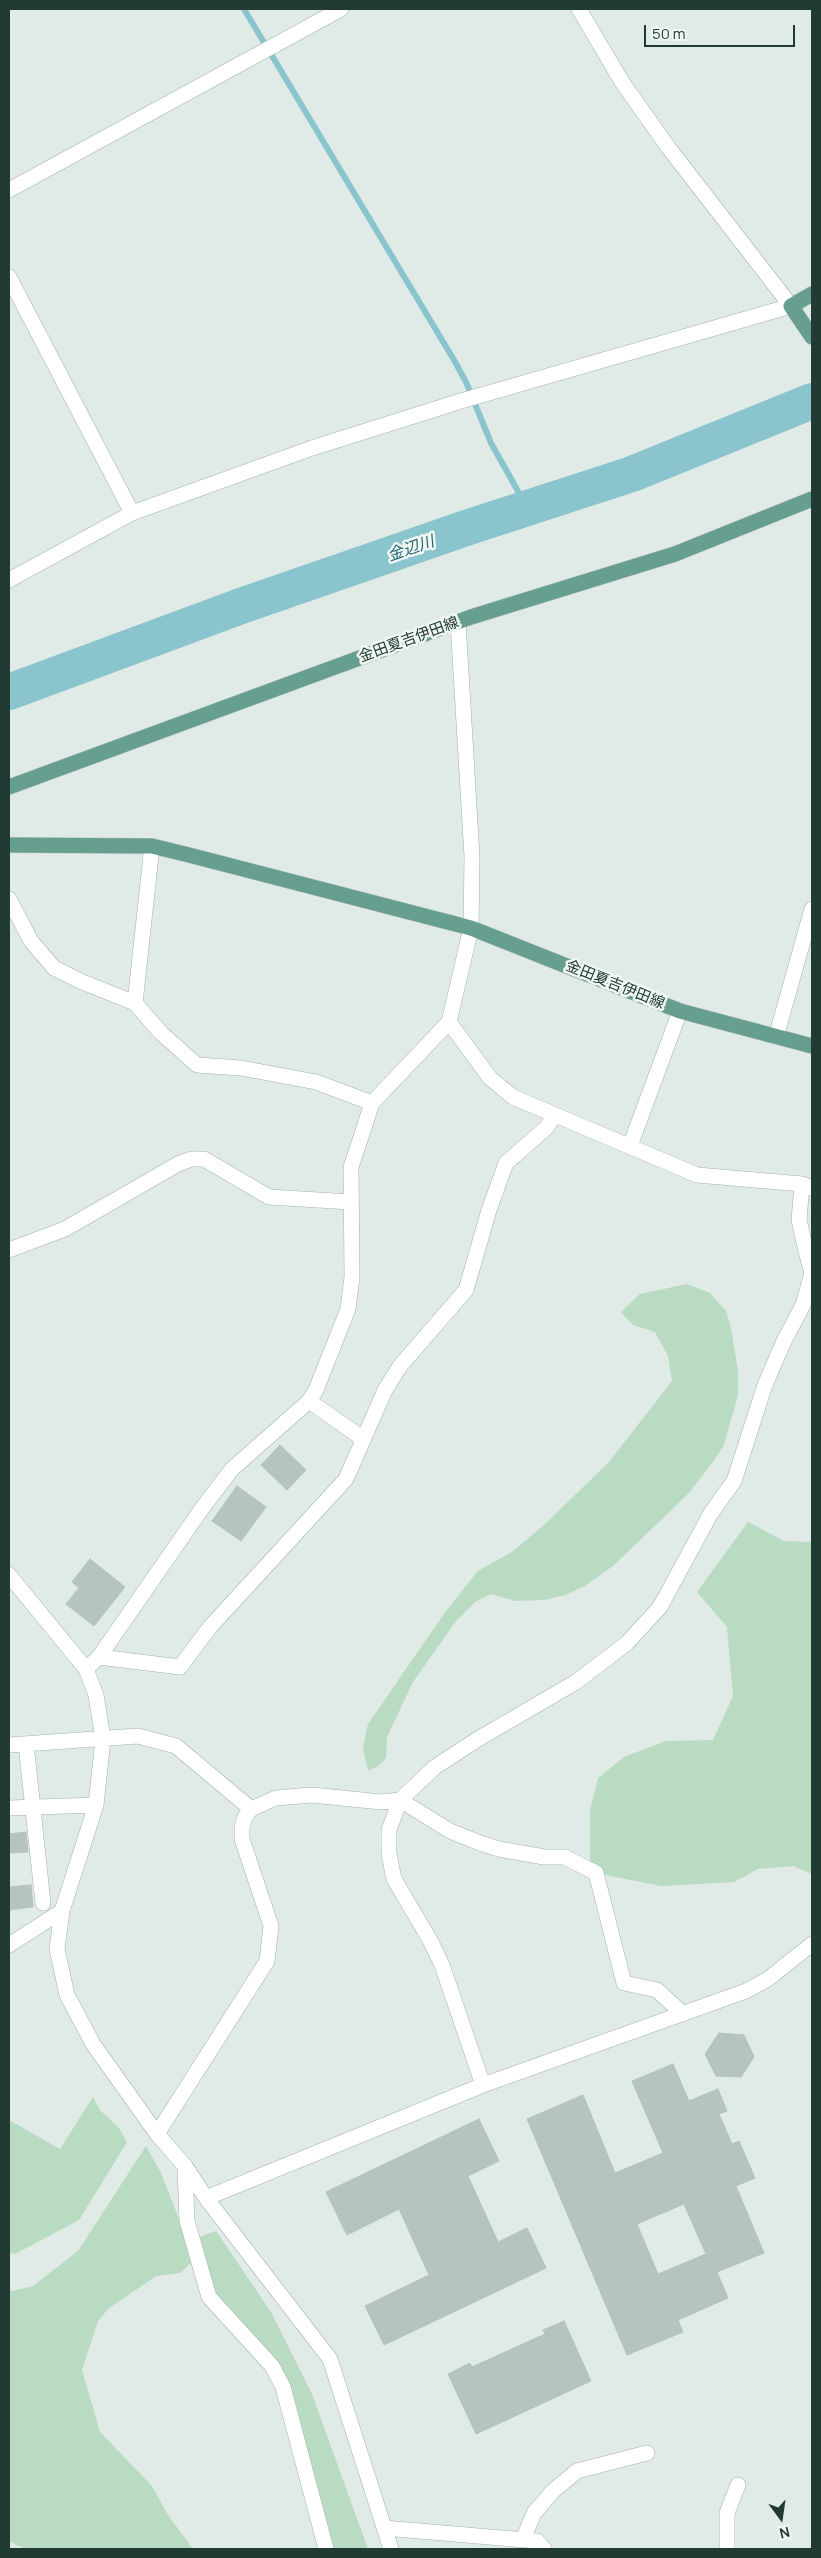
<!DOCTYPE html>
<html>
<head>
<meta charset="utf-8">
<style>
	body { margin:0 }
	#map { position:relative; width:821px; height:2558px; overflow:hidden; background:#e0eae6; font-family:Manrope,sans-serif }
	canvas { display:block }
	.frame { position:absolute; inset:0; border:10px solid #213a33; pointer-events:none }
	.north { position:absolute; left:756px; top:2493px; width:50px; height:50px; -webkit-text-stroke:4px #f0f7f3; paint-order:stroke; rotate:166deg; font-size:14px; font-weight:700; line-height:20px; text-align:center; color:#213a33 }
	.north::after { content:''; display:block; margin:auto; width:18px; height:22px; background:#213a33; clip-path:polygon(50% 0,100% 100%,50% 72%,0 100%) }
	.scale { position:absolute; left:644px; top:25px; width:151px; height:22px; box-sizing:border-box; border:2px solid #213a33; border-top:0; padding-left:6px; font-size:15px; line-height:18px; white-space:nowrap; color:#213a33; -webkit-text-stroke:4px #f0f7f3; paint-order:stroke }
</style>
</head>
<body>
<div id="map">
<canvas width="821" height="2558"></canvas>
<div class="frame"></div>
<div class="north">N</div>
<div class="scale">50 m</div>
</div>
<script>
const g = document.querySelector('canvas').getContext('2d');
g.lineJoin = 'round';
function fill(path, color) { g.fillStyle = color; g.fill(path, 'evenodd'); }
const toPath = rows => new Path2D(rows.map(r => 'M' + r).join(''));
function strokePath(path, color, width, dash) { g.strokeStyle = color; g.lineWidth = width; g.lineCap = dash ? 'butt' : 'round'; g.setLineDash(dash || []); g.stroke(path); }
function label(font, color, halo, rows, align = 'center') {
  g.font = font + ' Manrope,"Noto Sans JP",sans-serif'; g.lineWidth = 5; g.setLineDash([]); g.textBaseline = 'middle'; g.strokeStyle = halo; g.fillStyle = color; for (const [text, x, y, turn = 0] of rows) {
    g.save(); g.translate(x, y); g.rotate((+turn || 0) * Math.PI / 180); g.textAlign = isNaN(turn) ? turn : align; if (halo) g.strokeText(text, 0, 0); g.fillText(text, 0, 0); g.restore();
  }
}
const green = toPath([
	[687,1284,710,1293,726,1311,731,1328,738,1371,738,1395,724,1445,713,1462,688,1494,613,1566,585,1586,565,1595,544,1600,515,1601,491,1594,475,1602,456,1621,413,1682,387,1737,386,1758,378,1766,368,1771,363,1748,368,1724,446,1611,478,1571,512,1552,543,1526,609,1462,672,1381,668,1356,655,1332,633,1325,621,1312,640,1294],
	[748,1522,784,1541,812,1542,812,1874,793,1866,758,1869,734,1882,661,1886,590,1872,590,1810,598,1778,624,1757,666,1741,713,1740,733,1696,727,1627,697,1592],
	[93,2097,100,2110,119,2128,127,2142,79,2220,15,2254,9,2253,9,2120,60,2149],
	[146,2146,161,2173,188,2242,192,2262,180,2273,156,2276,108,2309,98,2321,82,2370,100,2432,152,2486,168,2515,193,2549,25,2549,9,2541,9,2292,33,2286,78,2251],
	[216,2231,271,2312,312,2394,368,2549,333,2549,288,2384,217,2297,200,2237]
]);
const stream = toPath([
	[244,9,454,360,466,382,491,443,528,509]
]);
const river = toPath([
	[9,692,241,606,466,528,632,474,812,401]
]);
const building = toPath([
	[280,1445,306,1470,287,1490,261,1465,280,1445],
	[237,1486,266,1507,241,1541,212,1521,237,1486],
	[90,1559,125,1587,94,1626,66,1604,79,1588,72,1582,90,1559],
	[26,1832,28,1852,9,1853,9,1834,26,1832],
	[31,1885,33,1907,9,1910,9,1887,31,1885],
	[719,2033,744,2035,754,2057,741,2077,716,2076,705,2054,719,2033],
	[673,2064,689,2101,718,2089,727,2111,719,2114,732,2144,739,2141,755,2178,736,2186,764,2253,717,2272,728,2298,678,2320,683,2332,627,2355,527,2119,583,2095,615,2173,663,2153,632,2081,673,2064],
	[684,2204,706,2254,658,2274,637,2224,684,2204],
	[479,2119,499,2161,468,2176,498,2242,527,2228,546,2268,384,2345,365,2306,429,2275,399,2209,347,2235,326,2192,479,2119],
	[564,2321,591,2381,476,2434,448,2374,470,2363,472,2367,545,2334,543,2330,564,2321]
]);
const minor = toPath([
	[9,190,341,9],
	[9,277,132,513],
	[9,580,132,513,312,448,461,401,791,306,668,147,622,82,579,9],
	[9,899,31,941,54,968,80,981,135,1003,161,1033,197,1065,241,1068,316,1082,372,1103],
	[135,1003,152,846],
	[449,1022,490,1078,513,1097,697,1175,802,1184,812,1188],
	[776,1037,812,909],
	[630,1146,680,1011],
	[802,1184,799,1220,807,1255],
	[9,1250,65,1229,178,1164,191,1159,204,1159,269,1197,351,1202],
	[309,1401,362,1438],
	[9,1575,86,1669,96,1695,103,1739,96,1805,62,1911,57,1949,67,1995,93,2044,157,2134,185,2166,206,2198,330,2359,391,2549],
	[99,1657,180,1667,210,1627,346,1479,385,1390,400,1366,466,1290,489,1210,506,1163,546,1128,555,1115],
	[86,1669,99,1657,203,1507,232,1469,309,1401,316,1390,348,1309,352,1277,351,1167,362,1134,372,1103,449,1022,471,928,472,857,458,622],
	[26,1744,43,1903],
	[9,1745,138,1736,176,1746,251,1809],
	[9,1808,96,1805],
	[9,1945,62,1911],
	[483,2085,442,1965,431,1942,394,1879,389,1854,389,1830,400,1800,450,1831,480,1843,499,1849,544,1857,565,1857,596,1873,624,1983,657,1990,683,2014],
	[157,2134,267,1961,271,1926,242,1839,242,1827,245,1817,251,1809,276,1798,312,1795,381,1802,400,1800,435,1767,478,1739,576,1682,627,1643,660,1607,711,1513,734,1481,765,1385,784,1341,803,1305,812,1273,807,1255,812,1252],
	[185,2166,187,2221,209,2297,272,2366,283,2387,326,2549],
	[206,2198,483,2085,746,1991,768,1979,812,1944],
	[384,2528,537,2541,544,2549],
	[523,2540,534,2513,553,2491,577,2471,647,2453],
	[727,2549,727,2513,738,2485]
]);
const major = toPath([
	[812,294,791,306,812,337],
	[9,787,471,617,675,554,812,499],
	[9,845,152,846,189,855,471,928,680,1011,812,1046]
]);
const streetNames = [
	["金田夏吉伊田線",409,640,-20],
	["金田夏吉伊田線",615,985,22]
];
const waterNames = [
	["金辺川",411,549,-19]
];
fill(green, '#b9dbc2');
strokePath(stream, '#8ac4cd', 6);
strokePath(river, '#8ac4cd', 36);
fill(building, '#b5c5be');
strokePath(building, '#b3c3bc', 1);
strokePath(minor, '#a3b2ad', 16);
strokePath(major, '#bcc4c2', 16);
strokePath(minor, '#fff', 15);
strokePath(major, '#669e8f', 15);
label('15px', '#213a33', '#f0f7f3', streetNames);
label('italic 16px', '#1e6673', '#f0f7f3', waterNames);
</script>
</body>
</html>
